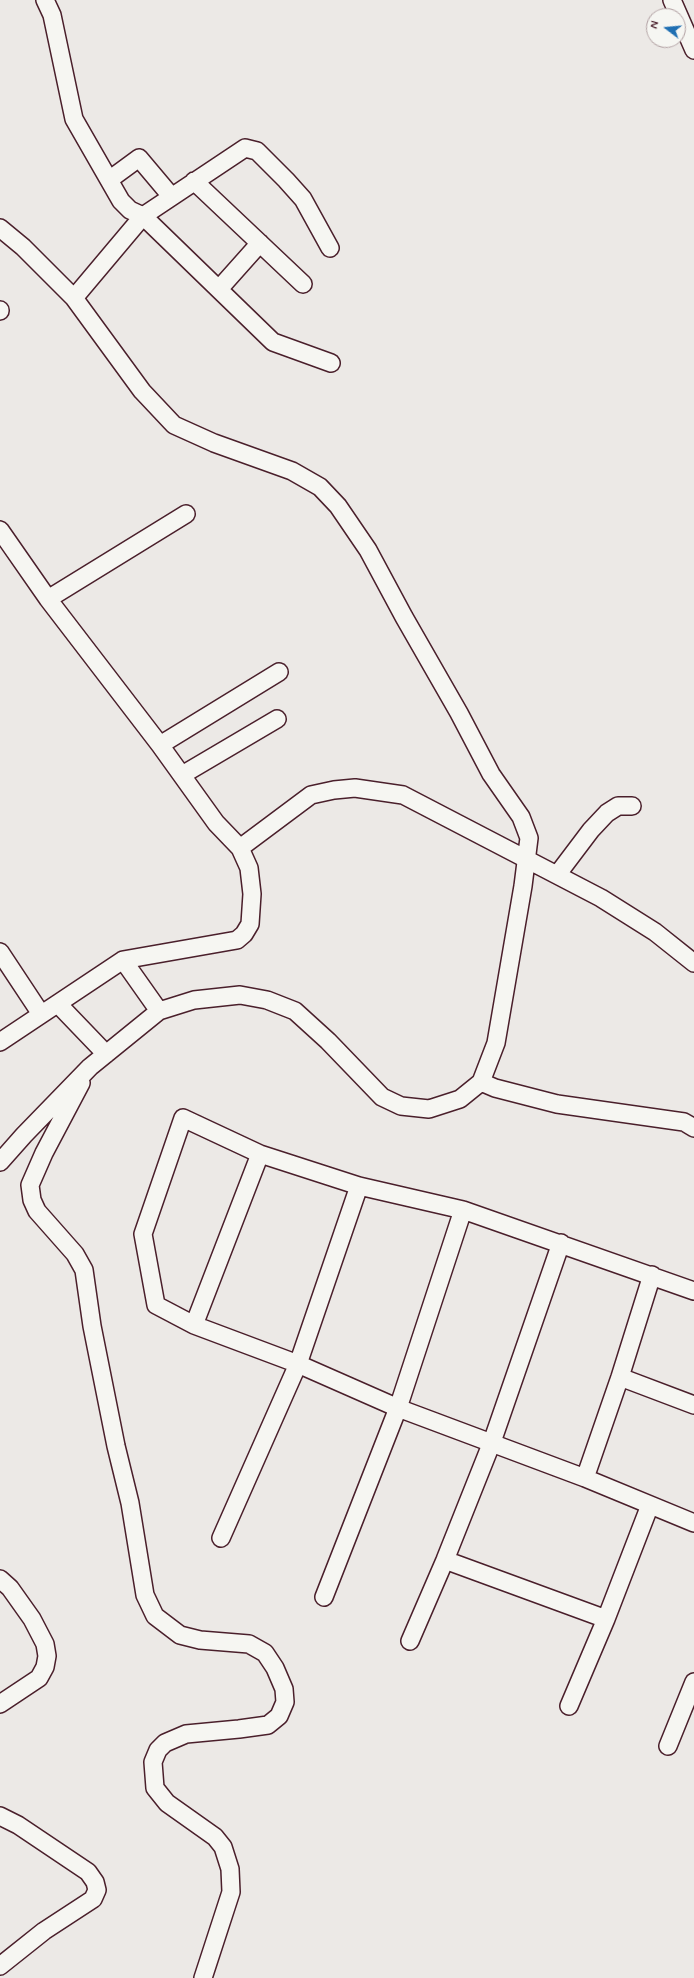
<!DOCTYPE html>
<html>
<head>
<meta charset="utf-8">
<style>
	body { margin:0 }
	#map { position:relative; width:694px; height:1978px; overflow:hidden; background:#ece9e6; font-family:Mynerve,sans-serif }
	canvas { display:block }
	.north { position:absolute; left:646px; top:8px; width:40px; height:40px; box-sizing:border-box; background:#f6f6f2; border:1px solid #b1a0a2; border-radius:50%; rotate:286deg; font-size:11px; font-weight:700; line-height:16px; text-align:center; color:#4a1f2b }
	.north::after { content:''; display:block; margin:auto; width:14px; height:18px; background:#1f6fb2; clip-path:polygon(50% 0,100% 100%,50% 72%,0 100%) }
</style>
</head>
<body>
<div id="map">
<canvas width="694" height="1978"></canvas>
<div class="north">N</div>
</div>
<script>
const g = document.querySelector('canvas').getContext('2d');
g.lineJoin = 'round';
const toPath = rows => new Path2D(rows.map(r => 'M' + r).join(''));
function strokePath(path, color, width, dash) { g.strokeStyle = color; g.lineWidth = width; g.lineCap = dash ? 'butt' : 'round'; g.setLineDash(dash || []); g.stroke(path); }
const street = toPath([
	[45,0,52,15,74,119,121,201,130,210,143,216,273,342,331,363],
	[672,0,694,50],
	[109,180,139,158,171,196],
	[194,181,303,284],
	[0,228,23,247,74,298,142,391,174,425,214,443,292,471,320,487,338,506,368,550,404,617,459,713,491,774,521,817,529,838,523,886,496,1043,481,1082,460,1099,429,1109,401,1106,382,1097,328,1041,295,1011,267,1000,240,995,194,1000,159,1011,90,1067,24,1135,0,1162],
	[219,289,260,243],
	[74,298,143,216,245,148,257,151,286,180,303,199,330,248],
	[0,311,0,310],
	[0,530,48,599,160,745,216,823,240,848,249,868,252,894,250,924,244,934,237,940,123,960,0,1042],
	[48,599,186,514],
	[160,745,279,672],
	[182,775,277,719],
	[240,848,311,795,334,790,355,788,403,795,601,898,655,932,694,963],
	[557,875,591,830,607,813,618,806,632,806],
	[0,952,41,1014],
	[123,960,159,1011],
	[58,1004,106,1054],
	[481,1082,495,1088,557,1104,684,1122,694,1128],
	[81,1083,44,1153,30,1185,32,1200,37,1211,75,1254,84,1270,92,1326,116,1446,130,1503,145,1595,155,1616,180,1635,200,1640,249,1644,265,1653,275,1668,284,1689,285,1702,279,1716,268,1725,239,1729,186,1734,165,1743,158,1750,153,1762,155,1788,167,1803,215,1837,223,1847,230,1869,231,1892,203,1978],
	[694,1291,463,1210,359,1186,260,1154,183,1118,143,1234,156,1305,194,1325,298,1364,398,1408,585,1478,694,1523],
	[194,1325,260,1154],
	[620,1377,694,1405],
	[585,1478,620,1377,652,1275],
	[221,1538,298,1364,359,1186],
	[445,1560,606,1619],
	[0,1579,10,1588,32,1619,45,1644,47,1656,45,1667,39,1678,0,1704],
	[324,1597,398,1408,463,1210],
	[410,1641,445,1560,492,1442,561,1243],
	[569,1706,606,1619,650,1505],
	[668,1746,694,1682],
	[0,1816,18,1825,88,1872,95,1882,97,1890,93,1899,44,1931,0,1966]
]);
strokePath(street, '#4a1f2b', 20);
strokePath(street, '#f6f6f2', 17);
</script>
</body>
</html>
